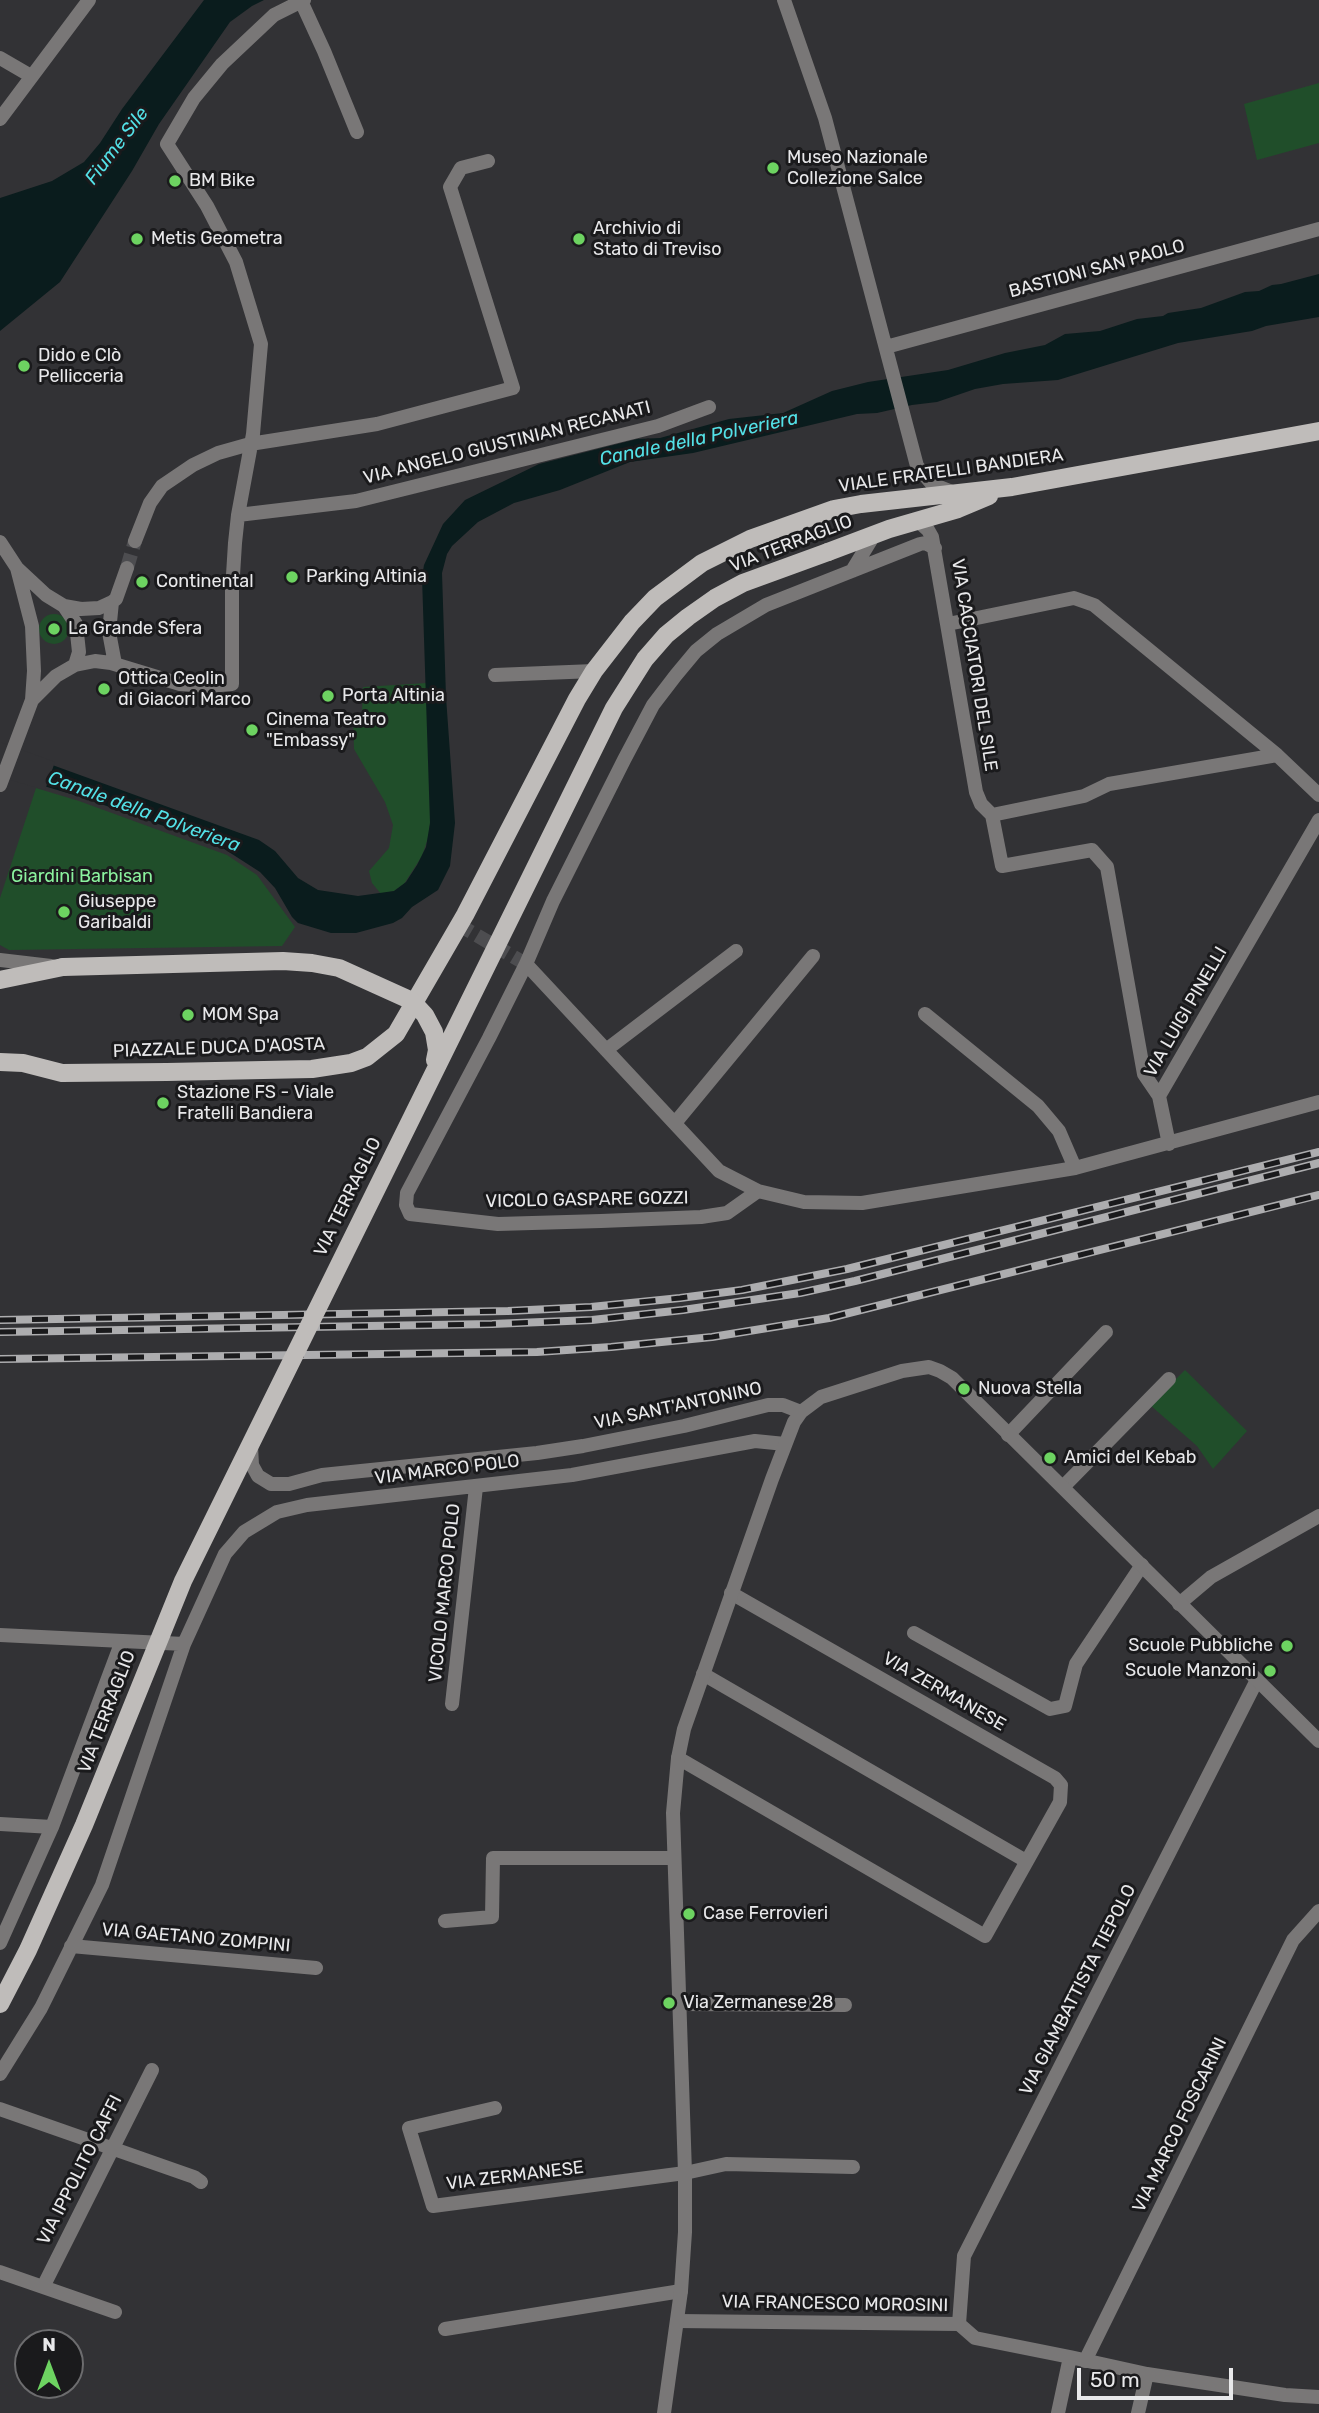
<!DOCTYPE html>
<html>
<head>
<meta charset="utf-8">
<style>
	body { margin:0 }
	#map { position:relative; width:1319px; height:2413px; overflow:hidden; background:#323235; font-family:Rubik,sans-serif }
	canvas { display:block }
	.north { position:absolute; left:14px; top:2329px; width:70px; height:70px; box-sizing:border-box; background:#1a1a1c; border:2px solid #6c6c6e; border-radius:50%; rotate:0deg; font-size:19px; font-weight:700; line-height:28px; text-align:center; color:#e8e8ea }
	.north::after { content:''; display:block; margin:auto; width:24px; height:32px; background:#6dd361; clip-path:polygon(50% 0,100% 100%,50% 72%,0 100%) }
	.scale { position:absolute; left:1077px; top:2368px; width:156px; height:32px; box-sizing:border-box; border:4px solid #e8e8ea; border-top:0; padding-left:9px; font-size:21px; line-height:24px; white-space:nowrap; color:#e8e8ea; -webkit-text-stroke:5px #1a1a1c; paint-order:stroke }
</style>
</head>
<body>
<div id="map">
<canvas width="1319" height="2413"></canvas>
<div class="north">N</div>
<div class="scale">50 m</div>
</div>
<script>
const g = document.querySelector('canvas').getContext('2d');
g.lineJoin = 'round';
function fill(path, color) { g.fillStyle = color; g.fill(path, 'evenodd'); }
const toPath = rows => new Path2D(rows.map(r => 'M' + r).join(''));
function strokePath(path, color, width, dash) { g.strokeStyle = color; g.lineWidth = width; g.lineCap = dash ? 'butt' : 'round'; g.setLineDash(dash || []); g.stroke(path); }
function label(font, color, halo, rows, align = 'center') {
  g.font = font + ' Rubik,sans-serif'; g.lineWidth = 6; g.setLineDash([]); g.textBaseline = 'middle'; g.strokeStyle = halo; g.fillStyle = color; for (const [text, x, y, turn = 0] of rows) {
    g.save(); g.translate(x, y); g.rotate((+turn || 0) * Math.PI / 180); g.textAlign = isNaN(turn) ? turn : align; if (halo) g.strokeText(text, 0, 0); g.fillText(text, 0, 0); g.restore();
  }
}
const green = toPath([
	[1319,83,1319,143,1257,160,1244,104],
	'39 629a15 15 0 1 1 30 0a15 15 0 1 1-30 0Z',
	[427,683,431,810,429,835,422,856,404,884,394,891,381,894,372,883,369,871,389,848,393,825,385,802,354,749,353,713,362,714,363,687],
	[36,788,79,801,227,855,257,875,295,927,282,946,9,950,0,945,0,898],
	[1185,1370,1247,1431,1213,1469,1197,1446,1150,1405]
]);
const water = toPath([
	[204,0,264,0,252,6,230,22,159,124,132,171,60,282,0,331,0,198,52,181,84,162,100,143,122,109],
	[1319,274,1319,317,1266,326,1252,331,1178,343,1058,380,1003,384,975,389,937,402,912,405,877,413,857,414,693,453,630,462,560,490,514,503,478,522,452,546,447,554,442,573,446,697,455,823,450,866,438,890,412,907,402,918,393,923,356,933,331,933,298,923,292,917,275,888,260,872,218,845,81,797,0,773,0,746,259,840,275,851,298,878,318,890,358,896,394,891,406,882,417,865,426,847,430,823,422,577,424,565,443,524,465,500,539,464,637,439,660,438,729,419,783,413,832,391,868,382,948,370,1005,353,1045,345,1065,334,1100,331,1137,319,1163,316,1168,313,1201,308,1245,292,1259,291,1272,285,1281,284]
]);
const pier = toPath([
	[0,742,55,762,45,790,0,777]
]);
const minorTunnel = toPath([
	[127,568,135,541],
	[459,925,526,964]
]);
const minor = toPath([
	[784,0,825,118,917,466,932,484,952,492],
	[301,1,324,51,357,132],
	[0,58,31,76],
	[0,119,89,0],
	[886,347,1319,229],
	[238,515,356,501,658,426,709,407],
	[918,521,928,530,932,537,976,792,981,804,992,815,1002,866,1092,850,1107,867,1144,1074,1159,1096],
	[135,541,150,503,162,486,193,465,218,453,250,444,377,424,513,388,450,187,461,168,488,161],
	[0,542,17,568,46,595,64,606,76,624,79,652,75,665],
	[852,571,874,535],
	[112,602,109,632,115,664],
	[64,606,81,609,99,608,112,602,116,599,127,568],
	[948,624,1074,598,1094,605,1277,755,1319,795],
	[495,675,594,671],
	[32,700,56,676,75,665,95,661,111,663,180,684,209,686,232,684,232,591,235,543,238,515,253,434,261,344,236,262,207,206,167,144,194,98,222,64,274,15,304,0],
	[0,785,32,700,34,671,32,626,17,568],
	[992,815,1084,796,1109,784,1277,755],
	[0,960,51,966],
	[526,964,719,1171,758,1191,804,1202,862,1203,1075,1168,1319,1102],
	[925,1014,1038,1106,1059,1131,1075,1168],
	[606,1050,736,951],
	[675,1123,813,956],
	[1169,1144,1159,1096,1319,820],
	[758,1191,727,1213,701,1217,601,1221,498,1224,410,1214,406,1205,407,1193,489,1038,526,964,553,901,624,760,653,705,676,675,696,651,717,634,766,605,920,544,925,543,935,548],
	[1008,1435,1106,1332],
	[1063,1487,1169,1379],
	[1179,1604,1211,1577,1319,1516],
	[914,1633,1050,1709,1065,1706,1076,1664,1142,1565],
	[0,1635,184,1644],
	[703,1674,1026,1861],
	[452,1704,476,1487],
	[678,1758,985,1936,1060,1802,1061,1785,1055,1778,731,1593],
	[0,1824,52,1827],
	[445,1921,492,1917,493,1858,674,1858],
	[0,1943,52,1827,122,1641],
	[71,1946,316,1968],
	[679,2004,845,2005],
	[0,2074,41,2008,102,1885,184,1644,225,1554,244,1532,277,1512,307,1505,572,1475,755,1441,785,1444],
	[495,2108,409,2128,433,2206,685,2173,726,2164,853,2167],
	[0,2109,194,2177,201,2182],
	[0,2272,115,2312],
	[43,2287,152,2070],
	[677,2321,959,2324,975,2338,1070,2357],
	[959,2324,964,2256,1257,1680],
	[445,2329,681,2291],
	[1085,2361,1293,1940,1319,1911],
	[1147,2374,1285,2395,1319,2397],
	[1058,2413,1070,2357,1147,2374,1138,2413]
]);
const tertiary = toPath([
	[251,1446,252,1465,258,1476,271,1484,289,1484,322,1475,537,1453,583,1446,684,1426,768,1405,783,1405,801,1412],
	[664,2413,681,2291,685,2232,685,2173,673,1813,678,1758,684,1729,772,1479,794,1422,801,1412,821,1397,902,1371,929,1367,940,1371,952,1378,1319,1741]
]);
const primary = toPath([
	[828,552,889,529,958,509,989,496],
	[0,980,63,967],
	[0,1062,23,1063,62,1073,167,1072,312,1069,351,1063,367,1057,396,1034,465,915,577,699,594,671,632,622,655,598,702,563,750,539,834,509,861,504,1012,487,1319,431]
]);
const rail = toPath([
	[0,1320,508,1311,591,1307,680,1298,742,1290,847,1269,1319,1152],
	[0,1332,492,1324,592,1320,683,1310,800,1293,855,1281,1319,1163],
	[0,1359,537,1352,611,1347,712,1337,829,1318,1319,1195]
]);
const primaryBridge = toPath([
	[63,967,283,961,312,963,339,968,412,1001,425,1015,434,1032,437,1050,435,1060],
	[0,2004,28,1950,84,1825,183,1581,614,708,645,659,666,635,688,617,715,598,743,583,828,552]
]);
const markers = [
	[773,168,7,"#6dd361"],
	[175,181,7,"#6dd361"],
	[137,239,7,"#6dd361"],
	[579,239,7,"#6dd361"],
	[24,366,7,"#6dd361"],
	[292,577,7,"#6dd361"],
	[142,582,7,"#6dd361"],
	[54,629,7,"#6dd361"],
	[104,689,7,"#6dd361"],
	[328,696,7,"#6dd361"],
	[252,730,7,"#6dd361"],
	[64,912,7,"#6dd361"],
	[188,1015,7,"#6dd361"],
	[163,1103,7,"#6dd361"],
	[964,1389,7,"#6dd361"],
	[1050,1458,7,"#6dd361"],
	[1287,1646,7,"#6dd361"],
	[1270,1671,7,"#6dd361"],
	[689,1914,7,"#6dd361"],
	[669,2003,7,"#6dd361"]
];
const poiNames = [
	["Museo Nazionale",787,158],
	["Collezione Salce",787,179],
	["BM Bike",189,181],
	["Archivio di",593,229],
	["Stato di Treviso",593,250],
	["Metis Geometra",151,239],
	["Dido e Clò",38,356],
	["Pellicceria",38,377],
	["Parking Altinia",306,577],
	["Continental",156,582],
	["La Grande Sfera",68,629],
	["Ottica Ceolin",118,679],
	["di Giacori Marco",118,700],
	["Porta Altinia",342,696],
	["Cinema Teatro",266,720],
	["\"Embassy\"",266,741],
	["Giuseppe",78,902],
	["Garibaldi",78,923],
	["MOM Spa",202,1015],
	["Stazione FS - Viale",177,1093],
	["Fratelli Bandiera",177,1114],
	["Nuova Stella",978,1389],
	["Amici del Kebab",1064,1458],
	["Scuole Pubbliche",1273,1646,"right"],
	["Scuole Manzoni",1256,1671,"right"],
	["Case Ferrovieri",703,1914],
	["Via Zermanese 28",683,2003]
];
const streetNames = [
	["BASTIONI SAN PAOLO",1097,269,-15],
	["VIA ANGELO GIUSTINIAN RECANATI",507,443,-14],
	["VIALE FRATELLI BANDIERA",951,471,-8],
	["VIA TERRAGLIO",791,544,-21],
	["VIA CACCIATORI DEL SILE",974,665,81],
	["VIA LUIGI PINELLI",1186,1012,-60],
	["PIAZZALE DUCA D'AOSTA",219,1048,-2],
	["VIA TERRAGLIO",348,1197,-64],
	["VICOLO GASPARE GOZZI",587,1200,-1],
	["VIA SANT'ANTONINO",678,1406,-12],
	["VIA MARCO POLO",447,1470,-7],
	["VICOLO MARCO POLO",445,1593,-84],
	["VIA ZERMANESE",944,1692,30],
	["VIA TERRAGLIO",107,1712,-69],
	["VIA GAETANO ZOMPINI",196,1938,5],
	["VIA GIAMBATTISTA TIEPOLO",1078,1990,-63],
	["VIA MARCO FOSCARINI",1180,2125,-64],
	["VIA IPPOLITO CAFFI",80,2170,-63],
	["VIA ZERMANESE",515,2176,-7],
	["VIA FRANCESCO MOROSINI",835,2304,1]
];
const parkNames = [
	["Giardini Barbisan",82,877]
];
const waterNames = [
	["Fiume Sile",117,146,-53],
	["Canale della Polveriera",699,439,-12],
	["Canale della Polveriera",144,812,20]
];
fill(green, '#204e2a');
fill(water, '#0a1c1d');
fill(pier, '#323235');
strokePath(minorTunnel, '#4d4d50', 14, [14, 7]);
strokePath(minor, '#797777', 14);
strokePath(tertiary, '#797777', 14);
strokePath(primary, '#bfbcba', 18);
strokePath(rail, '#adadaf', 8);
strokePath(rail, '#1a1a1c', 5, [16]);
strokePath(primaryBridge, '#bfbcba', 18);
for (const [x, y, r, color] of markers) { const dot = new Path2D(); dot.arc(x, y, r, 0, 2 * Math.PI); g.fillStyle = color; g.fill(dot); strokePath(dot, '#1a1a1c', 2.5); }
label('18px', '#e8e8ea', '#1a1a1c', poiNames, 'left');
label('18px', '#e8e8ea', '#1a1a1c', streetNames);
label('18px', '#8bf29e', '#1a1a1c', parkNames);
label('italic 19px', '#53e1e7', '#1a1a1c', waterNames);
</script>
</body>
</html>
